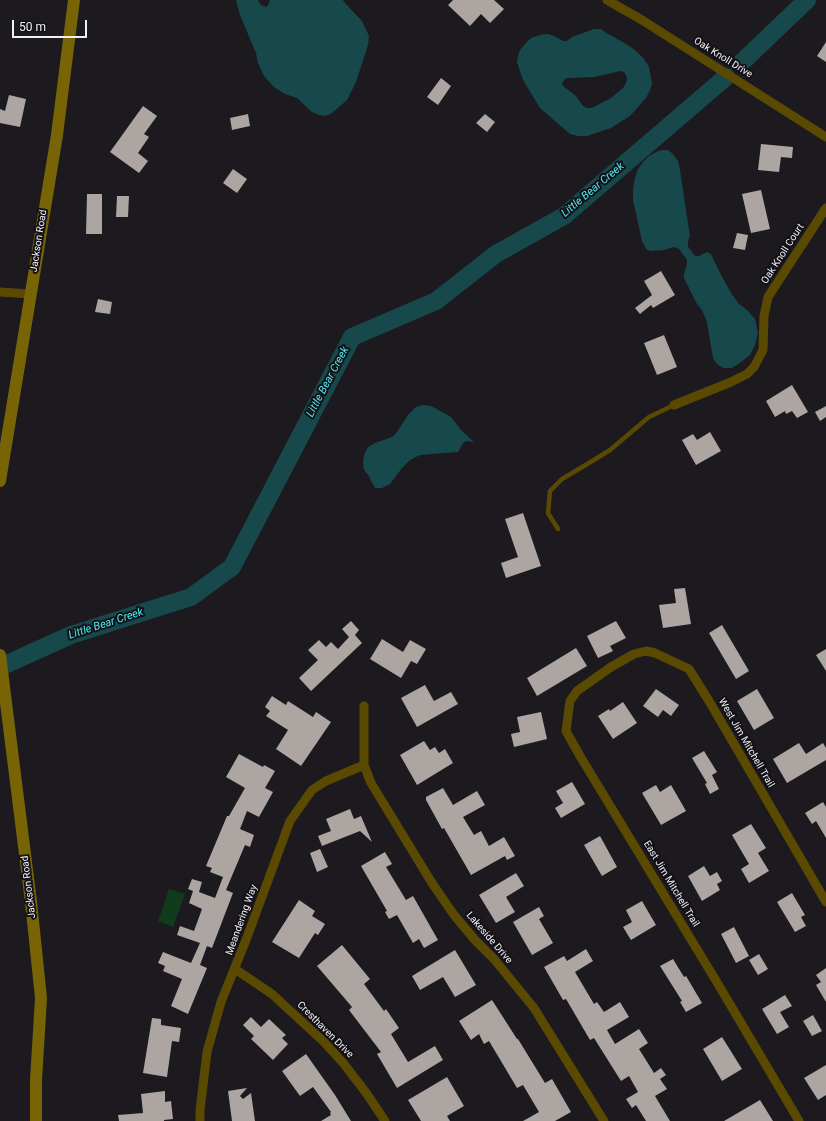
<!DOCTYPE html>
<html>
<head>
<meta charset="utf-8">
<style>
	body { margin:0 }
	#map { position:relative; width:826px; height:1121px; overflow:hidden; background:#1c1a1f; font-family:Roboto,sans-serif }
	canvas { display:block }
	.scale { position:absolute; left:12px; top:20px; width:75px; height:18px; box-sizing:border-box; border:2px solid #f1f0f3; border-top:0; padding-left:5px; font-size:12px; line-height:14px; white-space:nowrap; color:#f1f0f3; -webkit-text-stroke:3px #131116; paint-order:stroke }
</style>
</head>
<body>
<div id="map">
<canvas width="826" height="1121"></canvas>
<div class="scale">50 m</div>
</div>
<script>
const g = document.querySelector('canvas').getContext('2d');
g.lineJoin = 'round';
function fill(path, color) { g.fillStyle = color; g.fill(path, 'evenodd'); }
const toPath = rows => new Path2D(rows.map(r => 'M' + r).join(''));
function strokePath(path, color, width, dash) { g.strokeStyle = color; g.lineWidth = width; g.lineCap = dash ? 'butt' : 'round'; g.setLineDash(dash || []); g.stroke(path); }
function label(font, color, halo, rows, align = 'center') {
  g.font = font + ' Roboto,sans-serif'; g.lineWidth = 4; g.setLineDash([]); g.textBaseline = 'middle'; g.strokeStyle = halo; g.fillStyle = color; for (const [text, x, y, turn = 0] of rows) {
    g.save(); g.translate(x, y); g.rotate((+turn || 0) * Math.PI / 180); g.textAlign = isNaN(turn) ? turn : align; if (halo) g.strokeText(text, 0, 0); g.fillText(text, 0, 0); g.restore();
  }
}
const green = toPath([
	[169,889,185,894,173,927,158,921]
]);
const water = toPath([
	[236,0,258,0,261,5,266,7,268,5,270,0,343,0,344,2,362,21,369,36,368,45,356,82,347,100,332,113,326,116,319,115,312,112,297,98,285,94,274,87,264,76,258,63,256,53,240,15],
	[594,29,601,29,608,34,628,45,636,51,644,59,649,67,652,84,650,90,646,98,630,116,611,128,587,136,578,136,570,134,548,115,540,108,523,80,517,62,518,56,520,50,525,44,531,38,540,35,548,34,554,36,563,41,567,41,572,37],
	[621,71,624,72,626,75,627,79,626,83,623,88,611,98,592,108,587,108,583,106,576,96,563,86,562,83,565,79,568,78,594,77],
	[663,150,668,150,673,154,678,161,680,170,689,230,690,235,688,242,688,247,695,256,699,256,707,252,711,254,719,271,731,293,739,304,747,310,755,319,758,333,755,345,750,355,741,362,732,368,723,368,717,364,713,358,707,322,702,310,697,304,684,278,684,274,687,263,687,260,679,249,674,247,664,250,651,251,647,250,642,241,633,200,633,191,634,182,638,169,643,162,649,156,658,151],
	[423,405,431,406,444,413,451,417,461,430,474,442,467,441,463,443,458,452,420,455,410,460,402,468,390,484,382,488,375,488,372,483,369,476,364,470,363,463,364,455,368,447,375,443,392,437,397,432,408,415,416,407]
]);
const river = toPath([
	[741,63,807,0],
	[0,667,71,635,191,597,232,567,352,337,436,301,496,254,564,216,726,77]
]);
const building = toPath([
	[453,0,494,0,504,9,490,23,481,14,470,26,448,5],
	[826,42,826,62,817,56],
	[441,78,451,86,438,105,427,97],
	[9,95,26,99,20,127,0,123,0,109,5,111],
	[143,106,157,116,144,134,149,137,138,153,148,161,139,173,110,152],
	[248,114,250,126,232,130,230,118],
	[485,114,495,122,487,132,476,123],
	[761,144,793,147,792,158,781,157,779,172,758,170],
	[233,169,247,179,237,193,223,183],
	[761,190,770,229,751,233,742,194],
	[87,194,102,194,102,234,86,234],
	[117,196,129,196,128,217,116,217],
	[737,233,748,235,745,250,733,248],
	[661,271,675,295,653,308,651,305,640,314,635,308,652,295,644,281],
	[98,299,112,302,110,314,95,312],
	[664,335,677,367,657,375,644,343],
	[792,385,808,412,797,418,792,411,786,414,785,411,775,417,766,401],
	[826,406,826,417,820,421,815,412],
	[710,432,721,451,696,465,682,440,693,434,697,440],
	[523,513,541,566,506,578,501,563,518,557,505,519],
	[685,588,691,624,663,628,659,605,676,603,674,589],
	[351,621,359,630,355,635,362,643,311,691,299,678,318,660,308,650,319,640,326,647,331,642,338,649,349,637,342,629],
	[616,621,626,638,610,646,613,651,598,658,587,636],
	[722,625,749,671,736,679,709,633],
	[382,639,403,652,410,640,426,649,417,664,411,661,401,678,370,659],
	[576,648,587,666,537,696,527,678],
	[826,649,826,671,816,655],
	[425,685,434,701,451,692,458,704,417,727,401,698],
	[656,689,679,705,671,716,663,710,658,717,643,706],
	[757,689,774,718,754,730,737,701],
	[272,696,286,705,288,701,313,717,316,712,331,722,301,766,276,749,288,730,266,716,270,711,265,707],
	[623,702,637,723,613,739,598,716,609,709,610,711],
	[541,712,547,739,514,747,511,734,520,732,517,717],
	[424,741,430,750,435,747,439,753,445,749,453,763,417,785,400,755],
	[799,743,806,754,823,743,826,748,826,760,787,783,773,759],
	[704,751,717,772,712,775,719,789,710,794,705,784,707,783,692,758],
	[239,754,263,767,264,765,275,771,265,788,273,792,259,817,247,811,240,829,254,835,250,847,245,845,226,890,233,893,212,948,207,946,200,965,207,968,188,1014,171,1006,182,979,163,971,165,966,158,963,163,952,191,963,200,943,177,935,180,926,194,931,202,909,189,903,193,891,188,889,192,879,202,882,199,892,215,898,223,877,210,872,212,868,206,866,227,816,229,816,245,788,226,777],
	[572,782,585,804,561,818,555,808,563,803,556,791],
	[656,785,660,792,671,785,686,811,661,825,642,793],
	[443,788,453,805,477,791,485,805,463,817,474,835,481,831,489,846,504,837,515,856,507,860,505,856,471,875,444,828,442,829,426,800,426,797],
	[823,802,826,807,826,838,816,821,812,824,805,813],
	[350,809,354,819,361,816,372,842,360,831,322,846,318,836,331,831,326,819],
	[751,824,766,848,758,853,769,871,749,883,741,869,749,864,732,835],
	[600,836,617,867,602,876,584,845],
	[320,849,328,867,317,872,310,853],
	[385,852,392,864,386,867,406,900,413,896,438,940,424,948,419,939,413,943,397,915,389,919,385,912,387,911,361,866],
	[704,866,710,876,717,872,722,881,717,884,720,890,702,901,688,876],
	[516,873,524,886,506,897,515,912,496,923,479,895],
	[792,893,805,915,801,917,806,926,795,932,777,902],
	[299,900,315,911,312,916,325,924,318,935,315,933,299,958,272,942],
	[642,901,656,925,631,940,623,927,632,922,626,910],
	[539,907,544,916,539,919,553,943,532,955,513,922],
	[734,927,749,956,736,963,721,934],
	[342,945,370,979,364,984,384,1011,386,1009,399,1028,391,1034,408,1062,435,1046,443,1060,397,1088,377,1054,381,1052,349,1010,352,1007,317,966],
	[586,949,593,961,575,972,594,1004,597,1002,604,1012,620,1002,629,1017,607,1030,615,1044,639,1029,648,1043,639,1049,654,1073,661,1068,666,1075,660,1079,667,1089,655,1096,670,1121,646,1121,636,1105,632,1108,626,1099,638,1092,629,1076,621,1081,594,1038,590,1040,566,999,563,1000,544,967,564,956,567,961],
	[455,950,476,985,455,997,443,977,420,990,412,976],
	[759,954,768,969,758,975,749,960],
	[673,959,684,977,686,976,702,1003,686,1012,680,1002,682,1001,660,966],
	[826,968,826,1002,816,985,821,982,816,975],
	[785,995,792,1006,780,1012,789,1027,777,1034,762,1009],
	[492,1000,517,1039,518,1039,545,1083,552,1079,571,1112,555,1121,523,1121,539,1112,523,1085,517,1088,489,1041,484,1044,479,1034,471,1040,459,1021],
	[813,1015,822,1031,812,1036,803,1021],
	[251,1017,261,1027,269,1019,286,1035,282,1038,288,1044,273,1060,251,1039,254,1036,243,1025],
	[152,1018,161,1019,161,1025,181,1028,179,1042,172,1041,167,1077,143,1073],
	[722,1037,742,1069,722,1081,703,1049],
	[306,1054,335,1095,351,1121,321,1121,331,1115,330,1113,331,1112,313,1087,300,1096,282,1071],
	[826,1065,826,1095,818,1100,804,1078],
	[447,1077,464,1106,447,1116,450,1121,421,1121,408,1100],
	[247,1088,240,1096,243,1099,251,1093,255,1121,232,1121,228,1091],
	[165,1091,165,1102,171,1101,173,1119,164,1120,164,1121,119,1121,118,1115,143,1113,141,1094],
	[760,1100,773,1121,724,1121]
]);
const service = toPath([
	[558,529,548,513,550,491,562,479,589,463,610,450,649,417,674,405]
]);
const minor = toPath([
	[607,0,642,20,826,137],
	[0,292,30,294],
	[674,405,731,382,747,374,754,367,763,350,764,316,768,297,826,208],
	[364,706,364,765,371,783,432,883,454,915,475,940,494,959,534,1008,604,1121],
	[235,969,272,994,323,1041,344,1064,367,1094,385,1121],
	[200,1121,200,1110,207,1052,221,1002,246,940,290,821,312,790,326,781,364,765],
	[799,1121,718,984,580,756,566,731,570,701,577,691,611,667,634,654,646,651,655,653,689,669,709,701,826,902]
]);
const secondary = toPath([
	[0,481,57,135,74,0],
	[0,655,31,902,41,998,36,1080,36,1121]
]);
const streetNames = [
	["Oak Knoll Drive",723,58,32],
	["Jackson Road",39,241,-81],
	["Oak Knoll Court",783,254,-57],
	["West Jim Mitchell Trail",746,743,60],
	["East Jim Mitchell Trail",671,884,59],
	["Jackson Road",29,887,-97],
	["Meandering Way",242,920,-70],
	["Lakeside Drive",489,938,49],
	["Cresthaven Drive",325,1030,45]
];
const waterNames = [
	["Little Bear Creek",593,190,-40],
	["Little Bear Creek",328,382,-62],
	["Little Bear Creek",106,624,-18]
];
fill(green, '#113b1d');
fill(water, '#17484b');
strokePath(river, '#17484b', 18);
fill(building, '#aca5a1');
strokePath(service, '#5a4900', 4.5);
strokePath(minor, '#5a4900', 9);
strokePath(secondary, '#786404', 12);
label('10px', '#f1f0f3', '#131116', streetNames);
label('italic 11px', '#50ebf4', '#131116', waterNames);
</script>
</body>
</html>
